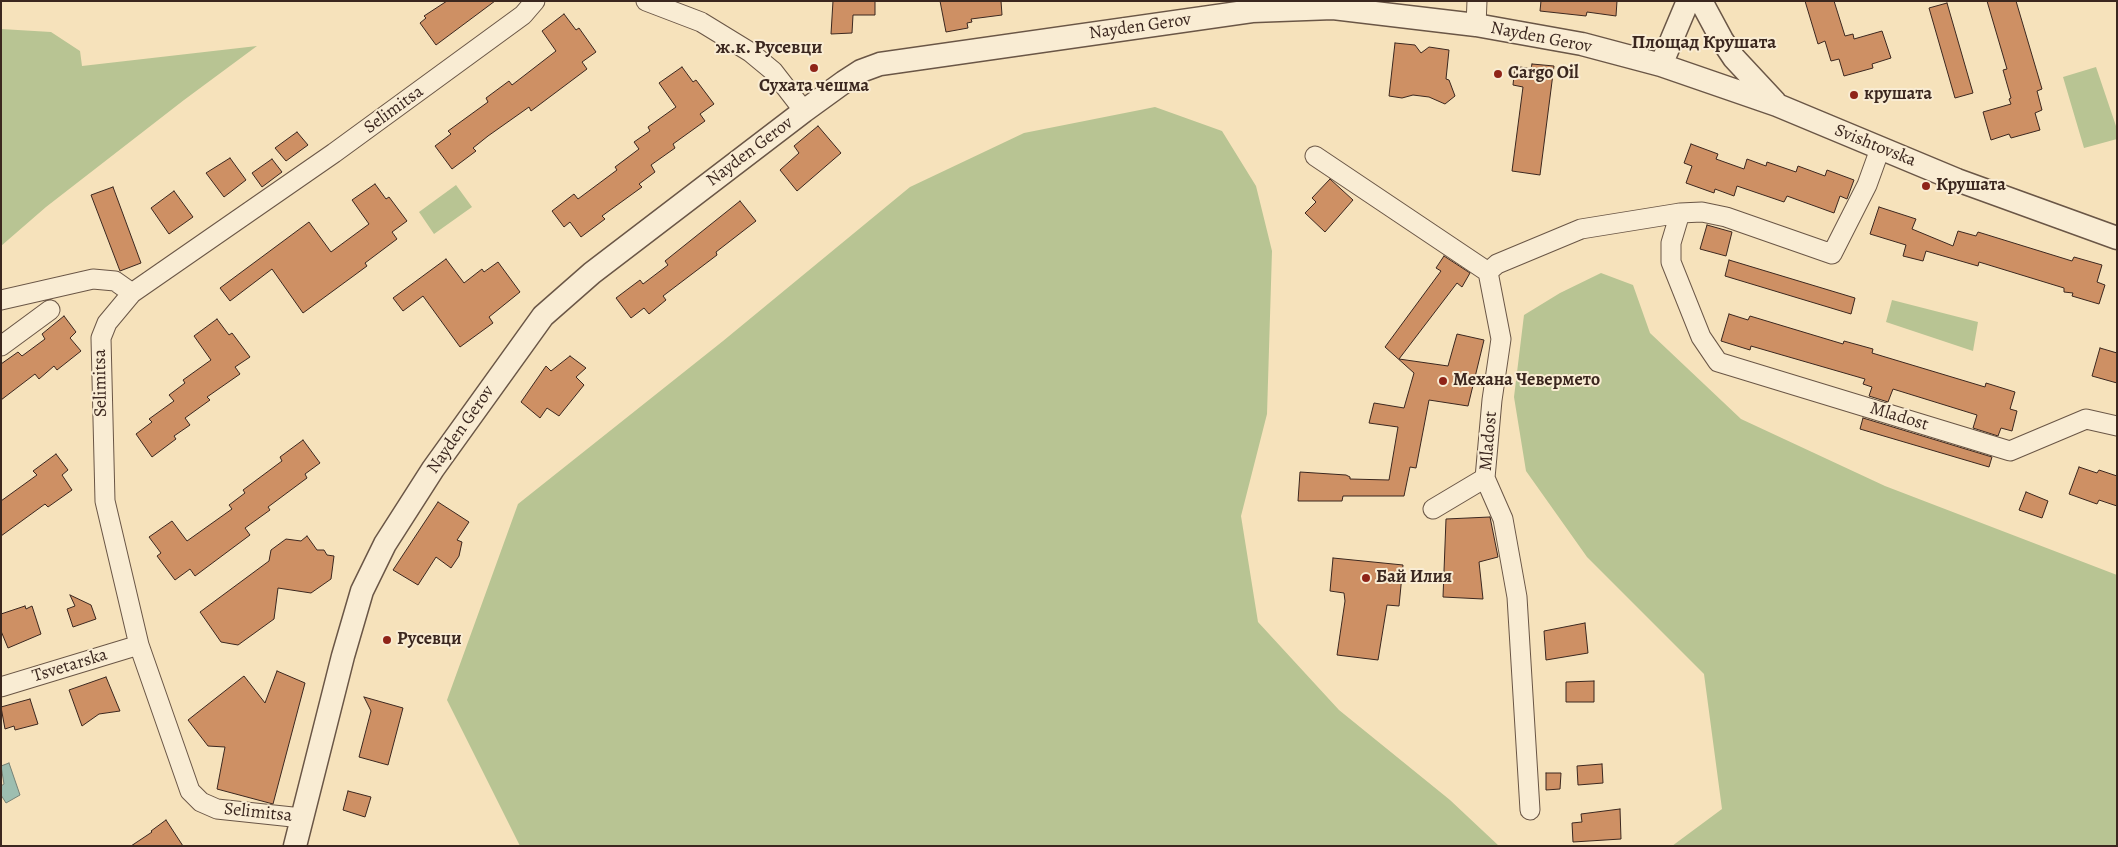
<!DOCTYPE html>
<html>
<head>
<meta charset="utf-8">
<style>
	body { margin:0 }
	#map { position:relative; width:2118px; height:847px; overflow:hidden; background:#f6e2bb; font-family:Alegreya,serif }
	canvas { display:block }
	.frame { position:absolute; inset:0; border:2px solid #3b271f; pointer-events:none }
</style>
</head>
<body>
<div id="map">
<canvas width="2118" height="847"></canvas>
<div class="frame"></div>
</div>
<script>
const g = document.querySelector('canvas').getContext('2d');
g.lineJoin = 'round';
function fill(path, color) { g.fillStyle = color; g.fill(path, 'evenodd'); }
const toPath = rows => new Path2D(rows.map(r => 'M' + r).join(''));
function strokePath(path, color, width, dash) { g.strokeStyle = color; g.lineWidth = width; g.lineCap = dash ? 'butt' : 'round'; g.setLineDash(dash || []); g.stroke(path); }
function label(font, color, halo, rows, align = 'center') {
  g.font = font + ' Alegreya,serif'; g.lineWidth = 4; g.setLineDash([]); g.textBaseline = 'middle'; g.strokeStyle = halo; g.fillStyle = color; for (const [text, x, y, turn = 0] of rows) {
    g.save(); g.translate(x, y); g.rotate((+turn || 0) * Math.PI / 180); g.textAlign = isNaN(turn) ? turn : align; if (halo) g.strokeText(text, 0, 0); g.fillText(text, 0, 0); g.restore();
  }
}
const green = toPath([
	[1,29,51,32,80,51,82,66,257,46,184,100,46,207,1,246],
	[2096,67,2117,129,2117,139,2084,148,2063,77],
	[1155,107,1222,131,1256,186,1272,251,1267,414,1241,516,1258,622,1339,710,1450,800,1499,846,520,846,447,700,518,504,723,341,910,187,1024,133],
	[456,185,472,207,434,234,419,212],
	[1601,273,1633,285,1650,333,1741,419,1885,486,2117,575,2117,846,1672,846,1722,809,1704,674,1587,557,1526,471,1514,397,1524,315,1560,293],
	[1892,300,1978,322,1973,351,1886,322]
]);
const water = toPath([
	[9,763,20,795,6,803,1,795,1,786,4,784,1,766,9,763]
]);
const building = toPath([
	[447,1,495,1,436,45,420,23,426,18,424,16,447,1],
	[833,1,875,1,875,15,853,15,852,33,831,34,833,1],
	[940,1,1001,1,1002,15,971,19,972,22,967,23,968,28,946,32,940,1],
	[1541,1,1617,1,1616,16,1587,12,1586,16,1540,11,1541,1],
	[1805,1,1834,1,1845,36,1853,34,1854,39,1882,31,1891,58,1872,64,1873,68,1844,76,1839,59,1831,61,1825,41,1818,44,1805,1],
	[1987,1,2016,1,2042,89,2037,91,2042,110,2035,113,2040,130,2011,138,2009,134,1991,140,1983,112,2011,104,2009,99,2011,98,2003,70,2007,69,1987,1],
	[1947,3,1973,93,1955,98,1929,8,1947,3],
	[564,14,576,30,579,28,596,52,582,62,587,69,531,111,529,107,488,136,473,148,476,151,452,169,435,146,451,134,448,131,488,102,486,98,509,81,512,85,556,51,542,31,564,14],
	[1395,43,1415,45,1421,53,1429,47,1449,50,1446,79,1449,80,1455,96,1445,104,1429,97,1413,95,1402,98,1389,96,1395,43],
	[1532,64,1554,66,1540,175,1512,171,1523,87,1513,85,1515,66,1531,69,1532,64],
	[682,67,693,82,696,80,714,104,700,114,705,121,673,144,675,148,651,165,655,172,639,184,642,187,602,216,605,219,581,237,570,222,564,227,552,211,574,194,578,199,617,170,615,167,639,149,634,142,650,131,648,127,676,107,659,83,682,67],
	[818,126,841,153,797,191,780,170,799,153,794,146,818,126],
	[297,132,308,145,286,161,275,148,297,132],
	[1691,144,1718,154,1716,159,1744,169,1747,159,1766,166,1767,162,1796,172,1798,166,1825,176,1827,170,1854,180,1847,199,1840,196,1834,213,1787,196,1784,202,1737,186,1734,196,1715,189,1714,193,1686,183,1692,166,1684,163,1691,144],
	[230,158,246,180,224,197,206,173,230,158],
	[272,159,282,172,262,187,252,173,272,159],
	[1330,179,1353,200,1325,232,1305,213,1316,202,1312,198,1330,179],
	[375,184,386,199,389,197,407,221,392,232,397,239,365,263,367,266,303,313,272,269,230,301,220,288,309,222,331,252,369,224,352,200,375,184],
	[113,187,141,263,120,271,91,195,113,187],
	[174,191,193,217,169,234,151,208,174,191],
	[740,201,756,221,716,252,717,255,663,296,666,300,649,314,644,308,631,318,616,298,640,280,643,284,668,265,665,261,740,201],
	[1879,207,1916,219,1912,229,1953,246,1958,231,1976,236,1978,232,2072,261,2074,257,2102,265,2097,282,2105,285,2099,304,2072,296,2073,293,2064,292,2064,288,1979,262,1978,266,1926,251,1923,261,1903,256,1906,245,1870,234,1879,207],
	[1707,225,1732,232,1726,256,1700,249,1707,225],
	[1444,256,1470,273,1462,287,1457,283,1399,359,1448,366,1457,334,1484,340,1468,406,1429,400,1416,468,1410,467,1404,496,1343,496,1342,501,1298,501,1300,472,1346,475,1350,477,1350,479,1389,480,1398,427,1369,423,1374,403,1404,408,1414,373,1385,347,1441,271,1436,268,1444,256],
	[446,259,464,283,482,269,484,272,498,262,520,292,489,317,493,323,460,347,423,296,403,311,393,298,446,259],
	[1729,260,1855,298,1851,314,1725,276,1729,260],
	[1729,314,1748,320,1750,316,1843,344,1844,341,1873,349,1872,353,1985,387,1986,383,2015,392,2010,409,2017,411,2012,431,2001,428,1998,436,1973,428,1977,415,1893,389,1888,402,1869,396,1872,387,1863,384,1865,379,1751,346,1750,350,1721,341,1729,314],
	[64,316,76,332,70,338,81,351,57,370,54,366,39,379,35,374,1,400,1,364,18,352,22,356,45,339,42,334,64,316],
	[217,319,229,335,232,333,250,357,235,367,240,374,207,397,210,400,185,418,190,425,174,436,176,439,152,457,136,434,152,422,149,419,174,401,169,395,185,383,183,380,211,360,194,336,217,319],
	[2100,348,2117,353,2117,383,2092,376,2100,348],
	[570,356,586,368,576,377,584,385,559,416,547,408,540,418,521,402,546,366,551,371,570,356],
	[1863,418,1992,457,1989,467,1860,429,1863,418],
	[303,440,320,463,305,474,307,478,268,507,270,510,245,528,250,535,195,576,190,569,175,580,157,556,161,553,149,537,172,521,187,541,232,509,229,505,245,493,243,490,282,461,280,457,303,440],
	[56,454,68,470,62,475,72,490,48,507,45,504,1,536,1,501,37,475,33,471,56,454],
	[2079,467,2097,473,2099,470,2117,476,2117,506,2099,500,2097,504,2069,494,2079,467],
	[2026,492,2048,501,2042,518,2019,510,2026,492],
	[438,502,469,522,457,540,462,542,459,556,451,568,436,557,418,585,393,570,438,502],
	[1490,517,1498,557,1479,562,1483,599,1443,597,1446,519,1490,517],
	[307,536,317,550,324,550,327,555,334,556,331,579,311,593,278,588,274,619,238,645,221,642,200,612,269,561,271,550,286,539,301,541,307,536],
	[1333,558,1403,565,1399,606,1387,605,1378,660,1337,655,1345,601,1344,593,1330,591,1333,558],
	[70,595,91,605,96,619,73,627,67,609,75,606,70,595],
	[25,606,26,609,32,606,41,634,8,648,1,631,1,614,25,606],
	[1585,623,1588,653,1546,660,1544,631,1585,623],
	[277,671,305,683,273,804,217,789,225,747,208,746,188,720,244,676,265,703,277,671],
	[106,677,120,711,99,714,82,726,69,690,106,677],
	[1594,681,1594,702,1566,702,1566,682,1594,681],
	[364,697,403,708,388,765,359,757,371,711,364,697],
	[30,699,38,724,15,730,14,726,5,729,1,707,30,699],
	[1602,764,1603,783,1578,785,1577,766,1602,764],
	[1546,773,1561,773,1560,789,1546,790,1546,773],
	[348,791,371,797,365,817,343,810,348,791],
	[1620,809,1621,839,1573,842,1572,823,1582,822,1581,814,1620,809],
	[166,820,183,846,131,846,152,832,151,831,166,820]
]);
const minor = toPath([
	[646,1,701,22,750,52,773,71,804,111],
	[1476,25,1477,1],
	[1880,149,1867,185,1832,254,1726,217,1702,212,1680,213,1671,243,1671,262,1701,337,1718,362,2010,451,2086,419,2117,426],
	[1315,156,1488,272],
	[1488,272,1501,339,1492,400,1485,478,1503,519,1517,597,1530,810],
	[1488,272,1497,264,1581,229,1680,213],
	[1,300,93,279,115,281,132,293],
	[1,346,50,310],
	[1433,509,1485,478],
	[1,687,139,645],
	[302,818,217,809,201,802,190,791,139,645,105,501,101,338,107,323,132,293,334,153,523,15,535,1]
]);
const tertiary = toPath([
	[1701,1,1722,40,1734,58,1775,102],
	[1661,65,1688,1],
	[295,846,343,656,362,591,385,544,433,469,543,316,592,273,804,111,844,82,861,71,880,64,1252,11,1333,8,1476,25,1582,44,1661,65,1777,105,1957,180,2117,238]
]);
const markers = [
	[814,68,5,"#8f2418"],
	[1498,74,5,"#8f2418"],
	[1854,95,5,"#8f2418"],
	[1926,186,5,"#8f2418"],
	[1443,381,5,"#8f2418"],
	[1366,578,5,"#8f2418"],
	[387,640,5,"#8f2418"]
];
const streetNames = [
	["Nayden Gerov",1140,27,-8],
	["Nayden Gerov",1541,38,11],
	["Selimitsa",394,110,-36],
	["Svishtovska",1875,146,22],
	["Nayden Gerov",750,152,-37],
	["Selimitsa",101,383,-91],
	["Mladost",1899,417,17],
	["Nayden Gerov",461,430,-55],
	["Mladost",1489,441,-85],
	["Tsvetarska",70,666,-17],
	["Selimitsa",258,813,6]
];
const poiNames = [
	["Cargo Oil",1508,74],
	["Сухата чешма",814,87,"center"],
	["крушата",1864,95],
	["Крушата",1936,186],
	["Механа Чевермето",1453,381],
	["Бай Илия",1376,578],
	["Русевци",397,640]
];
const neighbourhoodNames = [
	["Площад Крушата",1704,43],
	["ж.к. Русевци",769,48]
];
fill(green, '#b8c493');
fill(water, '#9dbeb0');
strokePath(water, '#768276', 1);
fill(building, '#ce9064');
strokePath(building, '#3b271f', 1);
strokePath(minor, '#6a5646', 21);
strokePath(tertiary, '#6a5646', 25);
strokePath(minor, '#f9ecd3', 19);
strokePath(tertiary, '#f9ecd3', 22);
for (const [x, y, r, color] of markers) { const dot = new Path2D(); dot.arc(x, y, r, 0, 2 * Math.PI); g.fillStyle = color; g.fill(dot); strokePath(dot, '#f9ecd3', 2); }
label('18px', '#3b271f', '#f9ecd3', streetNames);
label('bold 18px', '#3b271f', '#f9ecd3', poiNames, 'left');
label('bold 19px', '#3b271f', '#f9ecd3', neighbourhoodNames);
</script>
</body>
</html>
